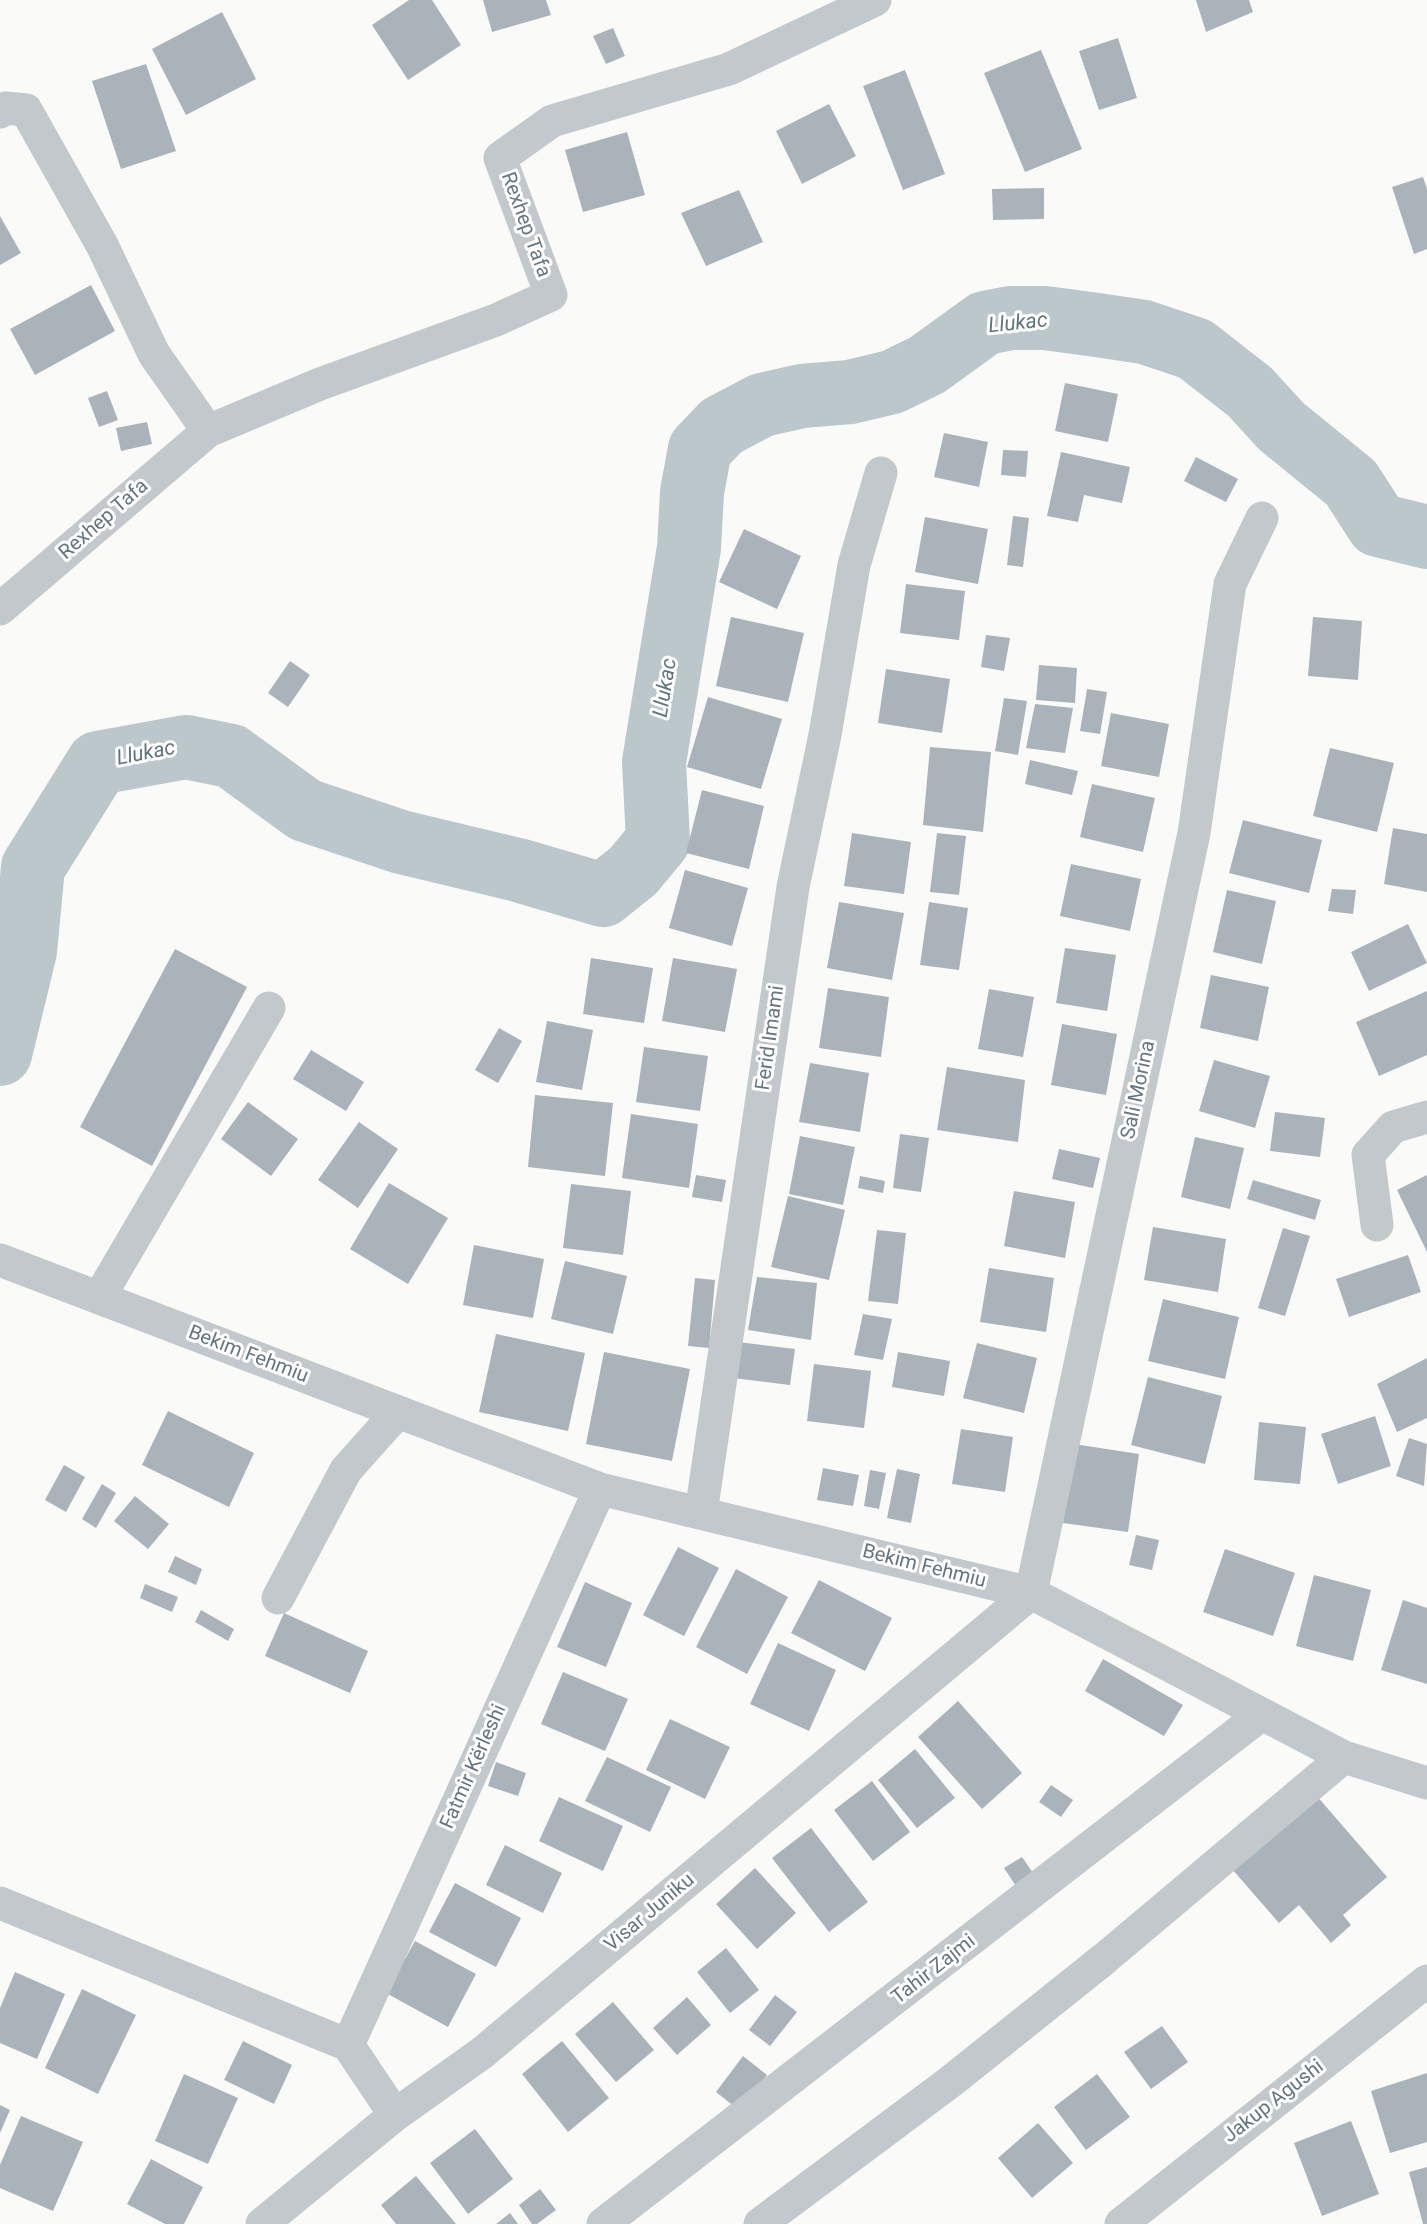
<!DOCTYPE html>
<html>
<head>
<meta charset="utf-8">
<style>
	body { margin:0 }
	canvas { display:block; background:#fafaf8 }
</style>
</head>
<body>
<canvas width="1427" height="2224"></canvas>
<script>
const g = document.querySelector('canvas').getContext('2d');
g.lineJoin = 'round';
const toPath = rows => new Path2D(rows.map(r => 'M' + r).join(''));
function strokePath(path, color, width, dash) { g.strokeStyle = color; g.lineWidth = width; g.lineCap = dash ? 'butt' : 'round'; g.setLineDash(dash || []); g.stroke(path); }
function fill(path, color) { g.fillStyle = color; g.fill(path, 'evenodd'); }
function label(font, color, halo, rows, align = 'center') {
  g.font = font + ' Roboto,sans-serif'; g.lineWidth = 6; g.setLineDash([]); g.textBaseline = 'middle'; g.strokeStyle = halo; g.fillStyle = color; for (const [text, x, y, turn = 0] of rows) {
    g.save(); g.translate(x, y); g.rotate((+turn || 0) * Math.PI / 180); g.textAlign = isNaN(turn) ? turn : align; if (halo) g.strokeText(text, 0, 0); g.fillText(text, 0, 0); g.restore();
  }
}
const river = toPath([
	[0,1054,25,951,33,867,98,763,186,747,231,756,305,810,401,842,518,870,603,895,633,871,658,841,654,762,689,548,692,492,700,449,722,426,762,405,802,396,850,392,892,382,927,365,985,323,1011,318,1045,318,1097,325,1144,332,1195,349,1250,392,1281,426,1351,483,1378,525,1427,537]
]);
const building = toPath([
	[409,0,432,0,461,45,408,80,372,25],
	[483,0,546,0,551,15,492,32],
	[1196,0,1249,0,1253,12,1206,32],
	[222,12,256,79,186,115,152,49],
	[613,28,625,56,606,64,593,36],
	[1118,38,1137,98,1099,110,1079,51],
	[1041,50,1082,149,1025,172,984,73],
	[146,64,176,151,121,169,92,81],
	[905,70,945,174,903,190,863,86],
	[829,104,856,156,802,184,776,131],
	[627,132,645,195,583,212,565,150],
	[1423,177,1427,189,1427,249,1414,254,1392,187],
	[1044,188,1044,219,993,220,992,189],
	[739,190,763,242,706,266,681,213],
	[0,216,21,253,0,265],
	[91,285,115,331,35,375,10,329],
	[1065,383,1118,394,1108,442,1055,431],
	[107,391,118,420,99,427,88,398],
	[147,422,152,444,121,451,116,428],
	[944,433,988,442,979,487,934,477],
	[1003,450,1028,451,1026,477,1001,475],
	[1061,452,1130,467,1122,503,1084,495,1078,522,1047,516],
	[1196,457,1238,479,1226,502,1184,481],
	[1013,516,1029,518,1023,567,1007,565],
	[925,517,988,529,978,584,915,572],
	[744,529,801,556,777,609,719,582],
	[906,584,965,591,959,640,900,633],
	[731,617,804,633,788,702,716,686],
	[1313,617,1362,621,1358,680,1308,676],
	[986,635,1010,638,1004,671,981,667],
	[290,661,310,675,288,707,268,693],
	[1039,665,1077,668,1075,703,1036,700],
	[886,669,950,679,942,733,878,723],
	[1087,689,1107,692,1100,734,1080,731],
	[708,697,782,719,761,789,687,767],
	[1004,698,1027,701,1018,755,995,751],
	[1035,704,1073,708,1065,753,1026,748],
	[1111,713,1169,724,1159,777,1101,766],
	[930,747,991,752,983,832,923,825],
	[1330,748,1394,763,1377,832,1313,816],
	[1030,760,1078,771,1072,795,1025,784],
	[1092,784,1155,798,1143,852,1080,837],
	[702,790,764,806,749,869,686,853],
	[1243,820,1322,840,1309,893,1229,873],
	[1393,828,1427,834,1427,892,1384,884],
	[852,833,911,842,904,894,844,886],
	[937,833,966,836,959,895,930,892],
	[1071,864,1141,879,1130,931,1060,916],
	[685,870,748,888,732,946,669,928],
	[1332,889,1356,890,1353,914,1328,911],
	[1227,890,1276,901,1262,964,1213,952],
	[839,902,904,913,892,980,827,968],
	[929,902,968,908,959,970,920,965],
	[1408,924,1427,963,1369,991,1351,952],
	[1065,948,1116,955,1107,1011,1056,1003],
	[175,949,247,987,152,1166,80,1127],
	[591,958,653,968,644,1023,583,1014],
	[673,958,737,969,725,1032,662,1021],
	[1211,975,1269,987,1258,1041,1200,1028],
	[828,988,889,997,881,1057,819,1048],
	[989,989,1034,997,1023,1057,978,1049],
	[1427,991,1427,1055,1379,1076,1356,1022],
	[547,1021,593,1030,582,1090,536,1082],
	[1062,1024,1117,1034,1106,1095,1051,1085],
	[499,1028,522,1041,498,1083,475,1070],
	[644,1047,708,1056,700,1111,636,1102],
	[311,1050,364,1082,346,1111,293,1079],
	[1214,1060,1270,1076,1255,1128,1199,1111],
	[810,1063,869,1073,860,1132,799,1122],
	[947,1067,1025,1080,1018,1142,937,1130],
	[535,1095,613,1103,605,1176,528,1167],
	[248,1102,298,1139,271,1176,221,1139],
	[1275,1112,1325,1118,1320,1157,1270,1151],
	[631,1114,698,1124,689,1188,622,1178],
	[359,1122,398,1149,358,1208,318,1180],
	[900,1134,929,1138,921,1192,893,1188],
	[800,1136,855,1147,843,1205,789,1194],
	[1195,1137,1244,1148,1230,1209,1181,1197],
	[1059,1149,1100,1158,1093,1188,1052,1179],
	[696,1175,726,1180,722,1202,692,1197],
	[1427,1175,1427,1252,1397,1190],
	[860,1176,885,1181,883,1193,858,1188],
	[1253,1180,1321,1200,1315,1220,1247,1199],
	[389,1183,448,1218,408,1284,350,1249],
	[571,1184,631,1191,623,1255,563,1248],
	[1014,1191,1075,1202,1065,1258,1004,1246],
	[788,1196,845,1210,829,1280,771,1267],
	[1153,1227,1226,1239,1218,1292,1144,1280],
	[1283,1228,1310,1236,1285,1316,1258,1308],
	[877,1230,906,1233,898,1304,868,1301],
	[474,1245,544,1259,533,1318,463,1305],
	[1408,1255,1421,1292,1349,1317,1336,1279],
	[565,1261,627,1276,613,1334,551,1319],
	[989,1268,1054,1278,1046,1332,980,1322],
	[757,1277,817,1283,811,1340,748,1330],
	[695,1278,715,1280,709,1348,688,1346],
	[1163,1299,1239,1317,1225,1379,1148,1361],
	[863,1314,892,1319,883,1360,854,1355],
	[496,1334,585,1353,568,1431,479,1412],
	[738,1342,795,1349,790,1385,733,1378],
	[977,1343,1037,1358,1024,1413,963,1398],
	[604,1352,690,1369,672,1461,586,1444],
	[898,1352,950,1361,944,1396,892,1387],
	[1427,1358,1427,1418,1397,1432,1377,1384],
	[814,1364,871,1371,864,1428,807,1421],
	[1148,1377,1222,1396,1205,1464,1131,1445],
	[168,1411,254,1453,229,1507,142,1465],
	[1375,1416,1391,1466,1338,1484,1321,1434],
	[1259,1422,1306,1427,1300,1484,1254,1480],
	[961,1429,1013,1437,1005,1492,952,1484],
	[1409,1438,1427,1444,1424,1486,1396,1476],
	[1074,1444,1139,1454,1128,1532,1063,1523],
	[64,1465,85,1477,66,1512,45,1500],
	[823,1468,859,1475,853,1506,817,1500],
	[897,1469,920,1474,911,1523,887,1518],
	[870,1470,886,1473,879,1509,864,1506],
	[102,1484,116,1493,96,1528,82,1519],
	[135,1496,169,1524,148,1549,114,1521],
	[1136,1535,1159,1540,1152,1570,1129,1565],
	[678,1547,719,1568,684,1636,643,1615],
	[1225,1549,1295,1573,1273,1636,1203,1612],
	[175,1556,202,1569,196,1585,168,1572],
	[736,1569,788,1597,747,1674,696,1647],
	[1314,1575,1371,1590,1353,1661,1296,1646],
	[819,1580,892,1618,865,1671,791,1633],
	[585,1582,632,1603,606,1667,557,1647],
	[145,1584,178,1597,172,1612,140,1598],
	[1403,1600,1427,1608,1427,1684,1381,1670],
	[201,1610,234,1629,228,1641,195,1622],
	[284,1613,368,1651,350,1693,265,1656],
	[778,1643,836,1670,809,1731,750,1704],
	[1103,1659,1183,1705,1164,1736,1085,1691],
	[563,1672,628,1699,605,1751,541,1724],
	[958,1701,1022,1773,982,1809,918,1737],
	[670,1719,730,1747,705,1799,646,1770],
	[915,1749,955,1798,917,1828,878,1780],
	[607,1757,671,1787,650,1832,585,1801],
	[496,1762,526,1773,518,1796,488,1786],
	[872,1781,910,1832,873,1861,834,1810],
	[1051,1785,1073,1800,1061,1817,1039,1802],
	[1316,1795,1387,1877,1343,1915,1351,1925,1331,1943,1299,1905,1279,1923,1232,1869],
	[559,1797,623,1826,603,1871,539,1841],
	[811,1828,868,1902,829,1932,772,1858],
	[505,1845,562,1873,543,1913,486,1885],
	[1022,1857,1040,1883,1022,1895,1004,1868],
	[755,1868,796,1913,757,1949,716,1904],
	[455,1883,521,1918,496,1967,429,1932],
	[415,1941,476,1974,448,2027,386,1993],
	[726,1948,759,1990,730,2013,697,1972],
	[15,1972,65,1994,37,2059,0,2043,0,2008],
	[82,1989,136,2015,98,2094,45,2068],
	[775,1995,797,2012,770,2046,749,2030],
	[687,1997,711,2025,677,2055,653,2028],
	[613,2002,654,2050,616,2082,575,2034],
	[1162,2026,1188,2062,1151,2089,1124,2052],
	[243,2041,292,2065,274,2104,224,2080],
	[562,2041,609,2098,568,2132,522,2074],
	[743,2056,767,2075,740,2111,716,2092],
	[1427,2073,1427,2142,1390,2153,1371,2091],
	[184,2074,238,2098,208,2164,155,2141],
	[1097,2074,1130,2117,1086,2150,1054,2107],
	[0,2105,10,2110,0,2133],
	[21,2116,83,2142,53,2211,0,2188,0,2165],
	[1351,2121,1379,2194,1322,2216,1294,2143],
	[1038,2123,1073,2163,1032,2198,998,2158],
	[475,2129,513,2179,468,2214,430,2163],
	[151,2159,203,2187,184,2224,165,2224,127,2204],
	[1427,2167,1427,2224,1423,2224,1409,2172],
	[416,2176,456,2224,396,2224,381,2205],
	[540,2189,556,2210,537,2224,532,2224,519,2205],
	[510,2213,518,2224,496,2224]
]);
const minor = toPath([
	[0,112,6,108,26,110,102,245,154,354,208,431],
	[0,609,208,431,320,384,496,320,551,295,500,158,552,121,729,69,875,0],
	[1377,1225,1368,1155,1393,1127,1427,1117],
	[0,1260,600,1489,1031,1593,1344,1757,1427,1783],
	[100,1296,269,1008],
	[701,1513,793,887,825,735,854,565,881,473],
	[278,1598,346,1470,397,1413],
	[0,1903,348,2045],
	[395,2115,348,2045,600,1489],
	[262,2224,395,2115,482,2053,1031,1593,1194,833,1230,584,1262,518],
	[603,2224,1262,1714],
	[760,2224,950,2082,1104,1959,1344,1757],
	[1121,2224,1427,1981]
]);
const streetNames = [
	["Rexhep Tafa",525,225,70],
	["Rexhep Tafa",104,520,-41],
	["Ferid Imami",771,1038,-82],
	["Sali Morina",1139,1090,-78],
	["Bekim Fehmiu",248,1355,21],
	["Bekim Fehmiu",924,1567,14],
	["Fatmir Kërleshi",474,1767,-66],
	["Visar Juniku",650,1913,-40],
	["Tahir Zajmi",934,1970,-38],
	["Jakup Agushi",1274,2102,-38]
];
const waterNames = [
	["Llukac",1018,324,-6],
	["Llukac",666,688,-81],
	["Llukac",146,754,-11]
];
strokePath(river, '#bbc7cb', 64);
fill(building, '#aab3b9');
strokePath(minor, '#c3c8cc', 33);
label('20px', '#657683', '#fff', streetNames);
label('italic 21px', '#60757c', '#fff', waterNames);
</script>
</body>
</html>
